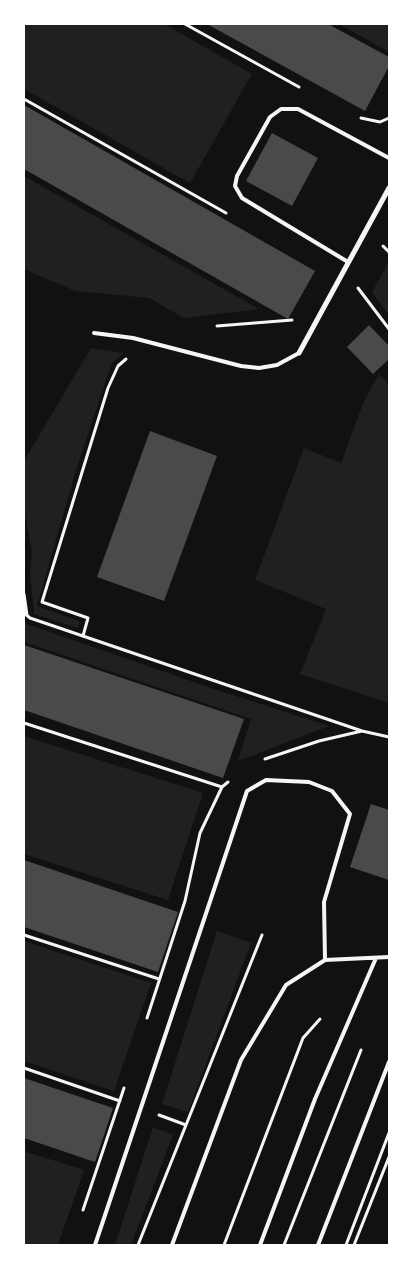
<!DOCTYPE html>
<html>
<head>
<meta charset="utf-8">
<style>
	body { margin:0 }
	#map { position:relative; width:413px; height:1269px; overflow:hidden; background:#111; font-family:"IBM Plex Sans",sans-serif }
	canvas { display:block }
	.frame { position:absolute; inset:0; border:25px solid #fff; pointer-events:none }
</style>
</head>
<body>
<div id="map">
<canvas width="413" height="1269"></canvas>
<div class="frame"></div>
</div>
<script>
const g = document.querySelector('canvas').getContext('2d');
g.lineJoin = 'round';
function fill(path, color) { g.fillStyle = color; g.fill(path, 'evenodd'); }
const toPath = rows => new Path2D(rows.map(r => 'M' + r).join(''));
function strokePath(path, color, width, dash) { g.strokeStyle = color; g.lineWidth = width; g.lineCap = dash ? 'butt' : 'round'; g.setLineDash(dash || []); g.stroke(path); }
const green = toPath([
	[24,24,164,24,252,74,190,183,24,89],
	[339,24,389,24,389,52],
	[24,176,259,309,184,318,149,298,75,291,24,269],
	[389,262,389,316,372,292],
	[91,348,124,353,112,363,77,467,37,606,79,621,78,628,34,614,30,574,32,552,24,510,24,461],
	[379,374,389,385,389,703,300,674,326,609,255,580,304,448,341,463,364,401],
	[24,623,208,687,329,726,238,761,251,719,24,642],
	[24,736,203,793,168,900,24,854],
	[217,931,251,943,188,1112,162,1104],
	[24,941,151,983,114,1091,24,1061],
	[153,1127,173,1135,131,1245,115,1245],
	[24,1151,84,1170,58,1245,24,1245]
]);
const building = toPath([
	[207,24,328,24,389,57,389,66,365,111],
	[24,105,315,271,288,319,24,169],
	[272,133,318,158,292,206,246,181],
	[369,325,389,346,389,359,373,374,347,347],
	[150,431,217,456,164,601,97,577],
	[24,645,244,719,223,778,24,710],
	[371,804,389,810,389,880,350,867],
	[24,860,178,912,158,972,24,927],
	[24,1078,113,1108,95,1162,24,1138]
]);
const path = toPath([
	[185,24,299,87],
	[24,99,226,213],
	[361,118,380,122,389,118],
	[383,246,389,252],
	[358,288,389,329],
	[217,326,292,320],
	[24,594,27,615],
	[24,613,30,618,362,731],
	[83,636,88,618,42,602,108,388,118,366,126,359],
	[24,723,222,787],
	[265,759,319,741,362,731,389,737],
	[24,935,159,979],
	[147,1018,185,901,200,833,222,787,228,782],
	[24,1068,120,1101],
	[159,1115,186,1125],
	[83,1210,124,1088],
	[138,1245,262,935],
	[224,1245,303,1038,320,1019],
	[284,1245,361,1050],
	[346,1245,389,1133],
	[354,1245,389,1157]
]);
const service = toPath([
	[348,262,242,198,235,186,237,176,270,117,281,109,298,109,389,158],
	[94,333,133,338,241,366,259,368,277,365,299,353],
	[95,1245,247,791,266,780,309,782,332,791,350,814,324,902,325,960],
	[172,1245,241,1060,286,985,325,960,389,957],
	[260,1245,315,1099,376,958],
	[318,1245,389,1062]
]);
const minor = toPath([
	[299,353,389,188]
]);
fill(green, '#202020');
fill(building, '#4a4a4a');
strokePath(path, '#f5f5f5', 3);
strokePath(service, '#f5f5f5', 4);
strokePath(minor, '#f5f5f5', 5);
</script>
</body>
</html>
